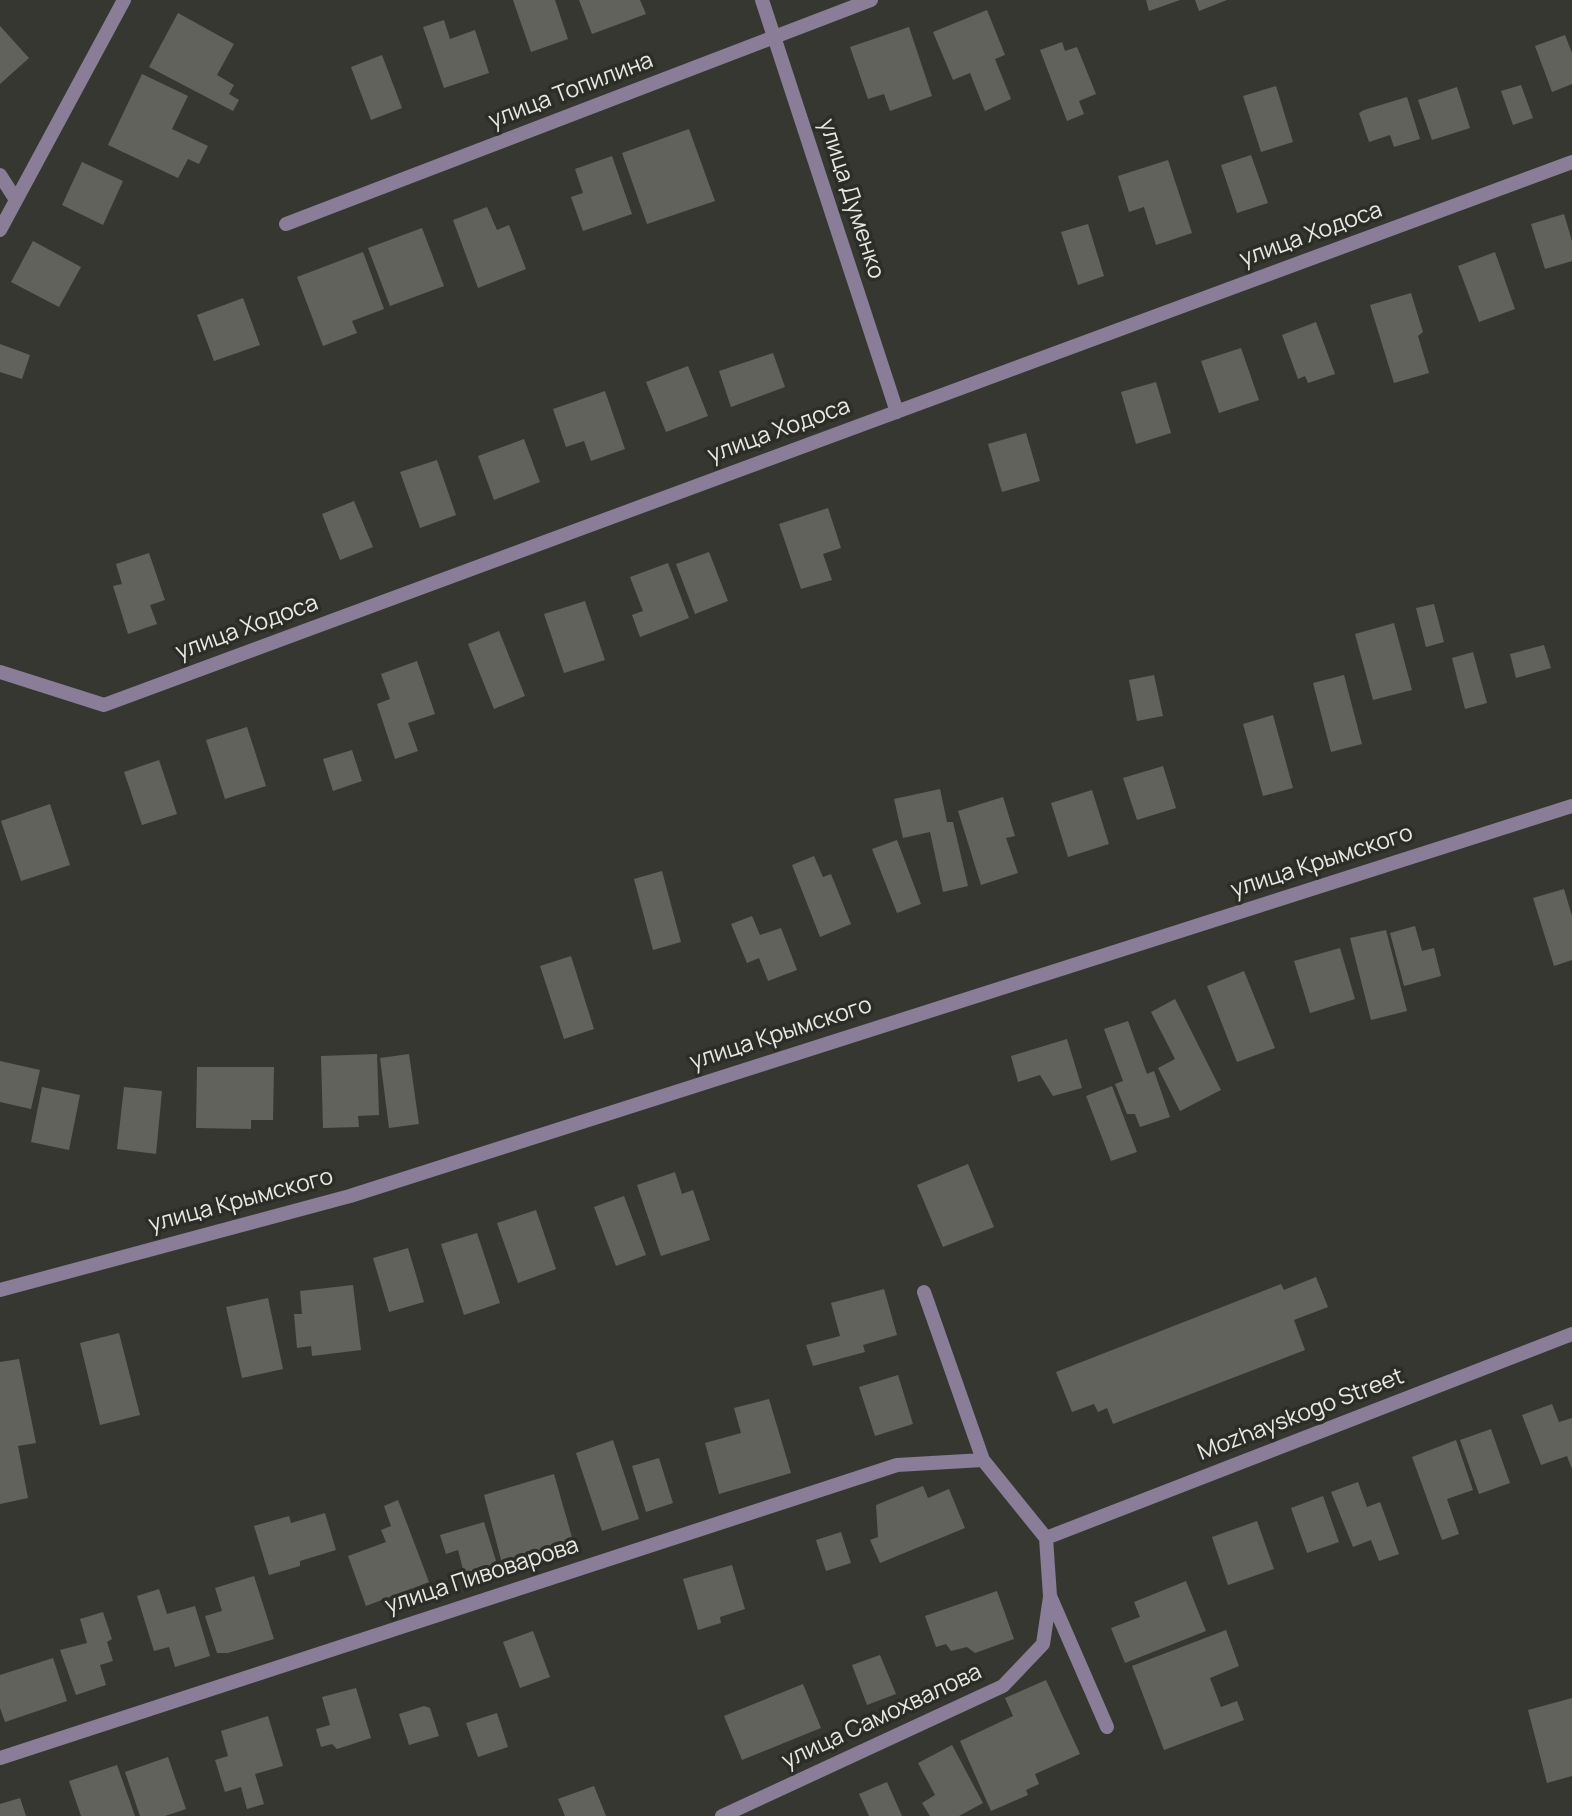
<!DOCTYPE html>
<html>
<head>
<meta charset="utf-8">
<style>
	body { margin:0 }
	canvas { display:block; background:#363731 }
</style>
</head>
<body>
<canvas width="1572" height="1816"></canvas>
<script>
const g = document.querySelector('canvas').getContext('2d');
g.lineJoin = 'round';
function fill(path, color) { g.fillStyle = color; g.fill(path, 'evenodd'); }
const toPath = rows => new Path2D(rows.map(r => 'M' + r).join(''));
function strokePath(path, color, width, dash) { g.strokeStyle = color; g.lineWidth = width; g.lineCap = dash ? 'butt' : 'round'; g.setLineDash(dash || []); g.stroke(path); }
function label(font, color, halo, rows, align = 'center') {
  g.font = font + ' Manrope,sans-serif'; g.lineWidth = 7; g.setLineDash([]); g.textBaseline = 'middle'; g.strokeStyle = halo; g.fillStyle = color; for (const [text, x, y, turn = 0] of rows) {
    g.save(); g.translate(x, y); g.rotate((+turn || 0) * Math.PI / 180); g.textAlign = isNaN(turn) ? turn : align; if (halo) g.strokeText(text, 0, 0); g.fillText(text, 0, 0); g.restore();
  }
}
const building = toPath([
	[513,0,555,0,568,39,531,52],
	[579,0,640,0,646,14,592,34],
	[1146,0,1180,0,1149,11],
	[1195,0,1227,0,1199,11],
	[987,10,1005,55,995,59,1011,99,985,111,970,73,953,80,933,32],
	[178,13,234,44,217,75,234,85,229,94,239,100,233,111,149,67],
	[444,20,450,39,475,30,489,73,444,88,423,27],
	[0,26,29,58,0,84],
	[909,27,932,96,890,111,884,94,868,99,850,47],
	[1565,35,1572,53,1572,84,1552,92,1535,46],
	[1062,42,1065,51,1077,47,1096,94,1079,101,1084,114,1067,121,1040,50],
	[382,55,402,108,371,120,351,67],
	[142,74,188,96,172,129,208,146,199,164,188,159,178,178,108,145],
	[1521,85,1533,118,1513,125,1501,91],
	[1276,86,1293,142,1261,152,1243,96],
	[1457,87,1470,128,1432,140,1418,100],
	[1407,97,1420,139,1394,147,1390,135,1369,142,1359,113,1364,110],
	[689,129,715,201,647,224,622,153],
	[1251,155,1268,203,1237,213,1221,165],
	[612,156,632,214,583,231,571,197,583,193,575,169],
	[1168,160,1192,233,1156,245,1144,207,1129,212,1118,176],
	[82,162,123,181,103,225,62,205],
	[487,207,497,230,509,225,526,269,478,288,453,220],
	[1564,214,1572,241,1572,261,1545,269,1531,224],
	[1088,224,1104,276,1078,285,1061,232],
	[422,228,444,286,390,306,368,248],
	[33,241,81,267,59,307,11,282],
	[363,252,384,309,352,321,357,333,323,346,297,277],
	[1495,252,1515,309,1479,322,1458,266],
	[1411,293,1423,332,1418,336,1429,373,1394,383,1370,305],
	[243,298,260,345,214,361,197,315],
	[1316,322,1335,374,1308,383,1305,376,1298,379,1282,335],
	[0,344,30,355,22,379,0,372],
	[1241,348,1259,400,1219,413,1201,361],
	[773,353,785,387,731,407,719,371],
	[688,366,708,416,666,432,646,382],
	[1156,382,1171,433,1136,444,1121,392],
	[605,391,625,449,591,461,584,441,566,447,553,409],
	[1026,433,1040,481,1002,492,988,444],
	[524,439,540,482,494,500,478,456],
	[437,460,456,515,420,528,400,472],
	[354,501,373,547,340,560,322,514],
	[828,508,841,548,823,554,832,580,801,589,779,524],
	[709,552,728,601,695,614,676,564],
	[149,553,165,600,150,605,157,624,128,634,113,586,122,584,116,564],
	[668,563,689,618,640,637,632,615,643,611,630,577],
	[585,601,605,660,564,673,544,614],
	[1434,604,1444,642,1426,647,1416,608],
	[1394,623,1412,690,1373,700,1355,634],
	[499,631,525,696,494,709,468,644],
	[1544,645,1551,668,1516,678,1510,654],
	[1473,652,1487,703,1465,709,1452,658],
	[417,661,435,714,408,723,418,751,395,759,377,704,390,699,381,674],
	[1154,675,1163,716,1137,721,1129,680],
	[1344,675,1362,744,1331,752,1313,683],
	[1273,715,1293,788,1263,796,1243,724],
	[247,727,266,786,225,799,206,740],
	[352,750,362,781,333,791,323,759],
	[159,760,177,814,142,825,124,772],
	[1163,766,1176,808,1137,820,1123,778],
	[940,789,947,822,953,822,968,886,943,892,930,832,903,838,894,799],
	[1092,790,1109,844,1068,857,1051,803],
	[1003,797,1015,836,1006,838,1018,873,981,885,958,811],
	[50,804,70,865,21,881,1,821],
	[897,840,921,904,897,913,872,849],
	[814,856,823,877,831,874,851,924,820,937,792,865],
	[662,871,681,942,653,950,634,879],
	[1564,889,1572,916,1572,960,1554,966,1533,898],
	[752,916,760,935,781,928,797,970,768,981,759,958,747,963,731,924],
	[1415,926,1422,951,1434,948,1441,976,1404,986,1390,933],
	[1386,930,1407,1011,1371,1020,1350,938],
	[1340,948,1355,999,1310,1013,1294,961],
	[571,956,594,1029,564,1039,540,966],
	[1244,971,1275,1048,1237,1062,1207,986],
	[1175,999,1221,1090,1180,1111,1158,1068,1175,1059,1151,1012],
	[1128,1021,1147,1074,1154,1071,1170,1117,1140,1127,1135,1114,1127,1114,1115,1084,1123,1081,1104,1029],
	[1067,1039,1082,1088,1053,1096,1040,1075,1018,1082,1011,1056],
	[377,1054,379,1115,358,1116,359,1127,323,1128,321,1056],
	[409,1054,419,1124,389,1128,380,1058],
	[0,1061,40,1070,31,1109,0,1102],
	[197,1067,274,1067,273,1120,251,1120,251,1129,196,1128],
	[1112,1086,1137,1152,1111,1161,1086,1096],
	[42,1087,80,1095,69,1150,31,1142],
	[124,1087,162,1091,156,1154,117,1149],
	[968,1164,994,1227,943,1247,917,1185],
	[675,1172,682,1194,693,1190,710,1240,661,1256,637,1185],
	[624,1196,646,1255,616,1266,594,1207],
	[536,1210,556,1269,518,1283,497,1223],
	[477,1233,500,1303,464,1315,441,1244],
	[408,1248,424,1302,389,1312,373,1258],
	[1316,1277,1328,1307,1294,1320,1305,1350,1113,1424,1107,1408,1098,1412,1094,1404,1072,1412,1056,1372,1281,1284,1284,1290],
	[353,1285,361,1350,312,1356,311,1346,297,1348,294,1314,302,1314,300,1291],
	[884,1289,897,1335,863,1345,865,1352,813,1366,806,1345,840,1336,831,1303],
	[268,1298,283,1369,242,1378,226,1307],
	[119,1333,140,1415,100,1425,80,1343],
	[19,1359,36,1443,18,1446,28,1498,0,1504,0,1362],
	[898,1375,913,1424,875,1436,859,1387],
	[769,1399,791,1473,719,1494,705,1443,741,1433,734,1408],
	[1552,1404,1559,1422,1572,1418,1572,1469,1567,1456,1541,1465,1522,1415],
	[1491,1429,1510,1483,1479,1494,1460,1440],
	[613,1440,639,1519,602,1531,576,1453],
	[1456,1440,1473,1490,1447,1499,1459,1534,1442,1540,1412,1457],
	[659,1458,673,1503,646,1512,632,1466],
	[554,1474,573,1541,528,1554,530,1564,504,1571,484,1495],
	[1358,1482,1367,1507,1380,1502,1399,1554,1379,1561,1371,1540,1353,1547,1331,1492],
	[923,1486,928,1498,949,1489,965,1528,880,1563,870,1540,878,1537,876,1505],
	[1323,1496,1339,1542,1307,1553,1291,1508],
	[398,1500,429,1582,366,1606,348,1556,386,1542,381,1530,391,1526,384,1506],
	[325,1513,336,1550,300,1561,300,1566,269,1575,254,1526,289,1516,291,1523],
	[1257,1521,1274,1569,1228,1585,1212,1537],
	[484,1522,497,1564,464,1573,458,1550,446,1554,440,1535],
	[841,1532,851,1563,826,1571,816,1540],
	[732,1565,745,1609,720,1617,721,1623,698,1630,683,1579],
	[254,1576,274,1639,228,1653,217,1653,205,1616,222,1611,215,1588],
	[1186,1581,1206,1631,1125,1663,1111,1628,1140,1617,1134,1602],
	[159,1589,167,1614,195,1606,210,1656,175,1667,169,1647,154,1651,137,1596],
	[997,1591,1014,1639,975,1653,967,1647,951,1651,946,1644,936,1647,925,1616],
	[103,1612,112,1639,107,1642,113,1661,100,1665,106,1685,76,1695,60,1650,87,1643,80,1619],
	[1226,1630,1239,1666,1210,1678,1221,1707,1237,1701,1244,1720,1164,1750,1132,1666],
	[533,1631,550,1677,520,1688,503,1642],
	[880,1655,896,1694,867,1705,852,1665],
	[53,1658,67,1701,5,1722,0,1708,0,1675],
	[1046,1680,1080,1754,1035,1774,1039,1784,1026,1790,1028,1795,991,1811,960,1741,1013,1716,1005,1698],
	[803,1684,821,1728,742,1760,724,1716],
	[356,1688,371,1738,337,1749,332,1744,321,1747,316,1729,330,1725,322,1697],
	[1572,1698,1572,1776,1547,1783,1528,1710],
	[424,1706,430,1708,439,1736,409,1745,399,1714],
	[497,1713,508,1747,478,1757,466,1723],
	[268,1716,283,1766,255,1774,264,1804,247,1809,241,1787,225,1792,215,1760,228,1756,221,1731],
	[952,1745,983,1803,959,1816,930,1816,922,1803,935,1795,918,1763],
	[168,1757,186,1809,165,1816,140,1816,125,1772],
	[117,1765,135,1816,81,1816,69,1781],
	[887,1782,902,1816,869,1816,859,1794],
	[594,1786,606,1816,565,1816,558,1799],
	[20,1798,26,1816,0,1816,0,1804]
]);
const minor = toPath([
	[762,0,897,412],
	[0,175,16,200],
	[286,224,871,0],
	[0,230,124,0],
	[0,672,104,705,1572,162],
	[0,1290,350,1196,1572,806],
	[924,1292,983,1460,1046,1538,1050,1596,1107,1727],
	[1046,1538,1572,1334],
	[0,1758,897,1465,983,1460],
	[722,1816,1003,1686,1043,1644,1050,1597]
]);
const streetNames = [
	["улица Топилина",571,91,-21],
	["улица Думенко",851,199,72],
	["улица Ходоса",1311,235,-20],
	["улица Ходоса",779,431,-20],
	["улица Ходоса",247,628,-20],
	["улица Крымского",1322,862,-18],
	["улица Крымского",781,1034,-18],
	["улица Крымского",241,1201,-15],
	["Mozhayskogo Street",1301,1415,-21],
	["улица Пивоварова",482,1576,-18],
	["улица Самохвалова",882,1717,-25]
];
fill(building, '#61625b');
strokePath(minor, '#897d97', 14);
label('23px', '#e7e7e3', '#2c2d27', streetNames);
</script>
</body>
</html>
